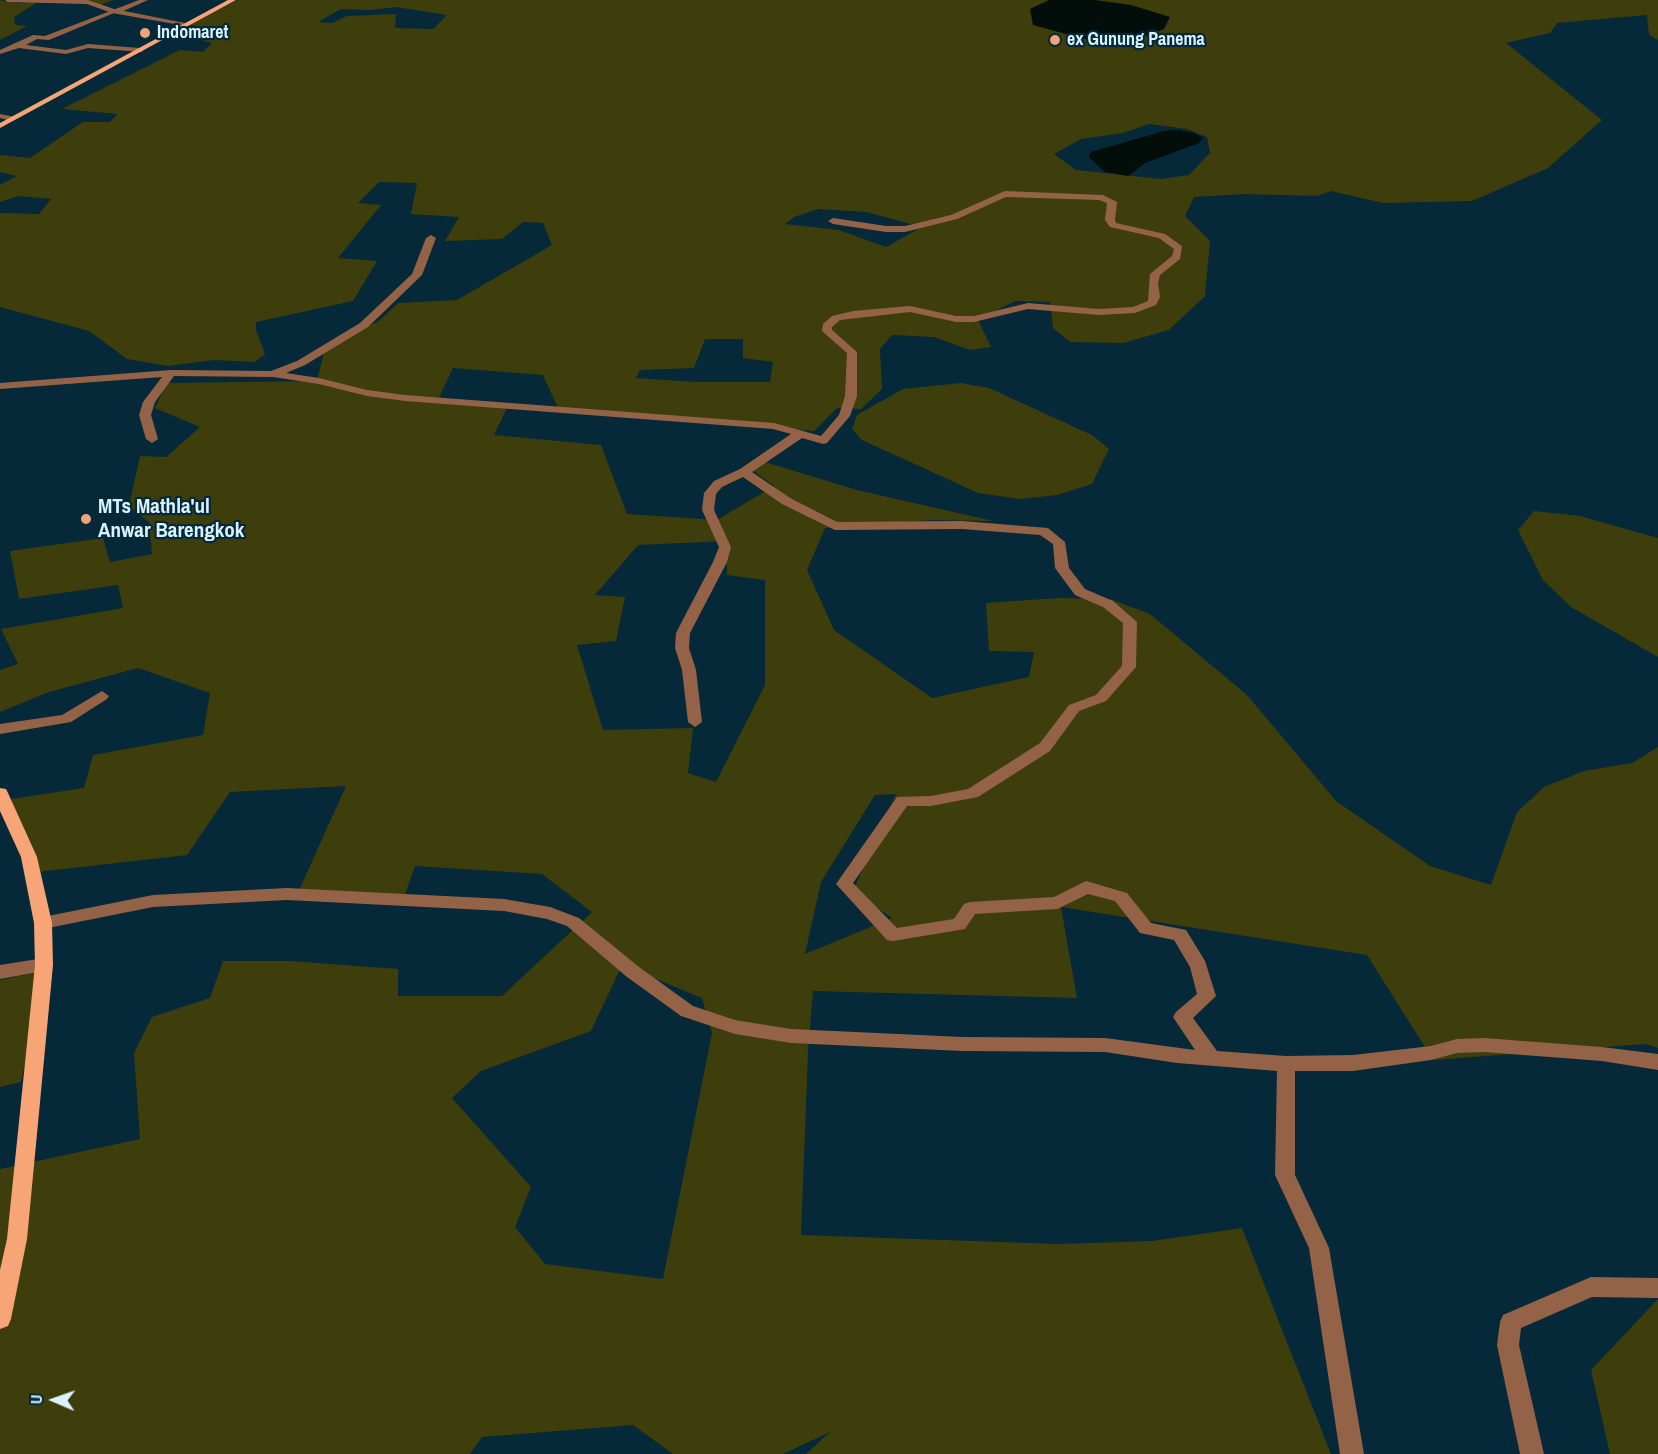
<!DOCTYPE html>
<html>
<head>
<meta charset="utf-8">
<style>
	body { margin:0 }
	#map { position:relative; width:1658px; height:1454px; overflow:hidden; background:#052938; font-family:"Archivo Narrow",sans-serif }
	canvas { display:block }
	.north { position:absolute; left:24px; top:1370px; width:60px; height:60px; -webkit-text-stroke:4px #052938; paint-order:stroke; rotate:272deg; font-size:16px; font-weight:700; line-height:24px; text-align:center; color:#daf2ff }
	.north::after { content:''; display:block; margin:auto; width:21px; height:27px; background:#daf2ff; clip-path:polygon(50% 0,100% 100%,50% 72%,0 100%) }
</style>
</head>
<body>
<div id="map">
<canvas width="1658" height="1454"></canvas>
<div class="north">U</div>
</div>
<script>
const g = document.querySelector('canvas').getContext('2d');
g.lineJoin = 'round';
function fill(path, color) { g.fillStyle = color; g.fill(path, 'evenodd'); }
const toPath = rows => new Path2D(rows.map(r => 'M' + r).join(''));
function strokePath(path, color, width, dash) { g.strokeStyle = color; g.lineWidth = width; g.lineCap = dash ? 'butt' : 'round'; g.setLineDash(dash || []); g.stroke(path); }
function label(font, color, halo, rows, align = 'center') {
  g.font = font + ' "Archivo Narrow",sans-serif'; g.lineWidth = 4.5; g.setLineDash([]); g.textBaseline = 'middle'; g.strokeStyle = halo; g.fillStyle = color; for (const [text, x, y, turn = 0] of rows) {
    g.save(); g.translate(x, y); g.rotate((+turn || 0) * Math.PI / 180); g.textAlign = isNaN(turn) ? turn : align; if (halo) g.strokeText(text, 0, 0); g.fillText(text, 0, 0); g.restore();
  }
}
const green = toPath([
	[0,0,16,3,38,2,41,0,113,0,98,6,83,3,38,2,14,17,15,25,27,26,0,40],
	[238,0,1658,0,1658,40,1649,35,1647,15,1557,23,1550,33,1506,43,1602,120,1548,168,1472,201,1383,203,1331,191,1317,196,1244,194,1194,197,1185,216,1210,241,1205,296,1169,330,1123,343,1070,342,1053,328,1050,302,1015,301,978,320,991,347,970,350,934,337,892,335,880,349,882,389,861,409,837,408,814,431,558,408,543,375,453,368,437,402,507,408,494,435,601,445,627,514,717,520,774,486,752,470,765,462,857,490,993,521,933,520,825,528,807,570,834,630,932,698,1029,677,1034,652,989,651,986,603,1059,598,1110,599,1150,614,1247,695,1336,801,1430,866,1491,885,1517,812,1544,787,1584,771,1632,763,1658,747,1658,1048,1645,1044,1433,1060,1367,955,1061,907,1077,998,813,991,808,1052,801,1235,1058,1244,1152,1241,1242,1228,1331,1454,806,1454,830,1432,783,1454,673,1454,633,1425,482,1437,470,1454,0,1454,0,1169,140,1139,134,1053,152,1017,210,998,223,961,290,961,398,969,398,996,502,996,592,912,542,874,415,866,402,903,296,897,346,786,230,792,187,855,37,872,11,799,84,788,93,755,203,735,210,693,138,668,49,692,0,712,0,670,18,664,1,629,123,608,118,585,19,599,10,551,103,538,110,562,152,554,149,522,129,506,140,456,166,457,200,427,155,408,167,383,317,381,325,348,379,321,398,303,457,300,552,245,543,223,523,222,502,239,445,241,459,217,411,214,417,183,379,182,358,203,381,205,338,258,377,261,353,301,256,322,256,330,265,354,255,362,214,360,168,366,127,359,89,331,0,307,0,213,39,214,51,199,19,196,0,202,0,185,17,176,0,172,0,155,30,158,83,122,110,122,118,114,62,109,180,50,203,52,212,43,194,38,206,28,187,24],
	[396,7,447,15,433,29,395,28,396,14,347,16,332,23,318,22,341,9,370,10],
	[1149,124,1187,129,1207,137,1210,153,1189,175,1161,179,1076,170,1054,154,1081,139,1123,133],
	[818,209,866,212,922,227,886,247,839,230,785,224,794,217],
	[705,339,743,339,743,358,773,362,770,382,695,382,636,378,640,370,694,368],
	[726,541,727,575,765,580,765,685,716,782,688,773,693,728,603,730,577,645,616,641,625,597,595,595,638,545],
	[896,794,853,891,892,918,805,954,821,882,875,795],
	[622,965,702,998,712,1033,663,1279,545,1264,515,1227,531,1187,452,1098,481,1071,591,1031],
	[961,383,989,388,1092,435,1109,449,1092,484,1057,495,1021,499,978,493,862,440,852,429,857,415,903,389],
	[1534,511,1580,516,1658,538,1658,657,1571,607,1543,580,1518,530],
	[44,971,21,1082,0,1087,0,980],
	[1658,1299,1658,1454,1610,1454,1591,1370]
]);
const water = toPath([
	[1049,0,1095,0,1131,5,1170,17,1164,29,1136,40,1084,39,1033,25,1030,9],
	[1177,130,1194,133,1203,138,1199,143,1145,163,1128,176,1105,172,1089,157,1091,152,1164,131]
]);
const minor = toPath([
	[139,0,148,0,119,13,114,13,49,40,37,39,26,45,66,50,88,44,140,48,143,52,88,48,66,54,19,48,0,54,0,50,33,35,45,36,139,0],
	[0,114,15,117,16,119,12,121,0,118,0,114],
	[1005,191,1103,195,1117,202,1115,220,1116,223,1165,234,1182,246,1180,259,1160,275,1158,283,1160,297,1156,305,1135,313,1099,315,1028,309,974,322,956,322,910,312,840,320,832,327,832,330,857,352,857,396,850,416,827,443,823,444,802,438,752,472,790,498,837,522,962,521,1048,528,1065,542,1069,568,1085,589,1113,601,1137,622,1136,667,1106,701,1079,711,1050,751,978,797,931,806,907,806,853,883,897,928,954,919,964,904,970,902,1054,897,1086,881,1127,893,1151,923,1186,930,1205,961,1216,996,1193,1018,1217,1051,1286,1056,1353,1055,1431,1046,1457,1039,1484,1038,1602,1047,1658,1054,1658,1070,1602,1061,1484,1052,1457,1053,1431,1060,1353,1071,1295,1071,1295,1175,1329,1248,1364,1454,1340,1454,1309,1248,1275,1175,1277,1071,1177,1063,1105,1052,962,1051,791,1043,735,1034,681,1016,627,977,567,926,547,919,504,911,287,900,153,907,43,929,37,927,34,923,37,919,43,917,153,895,287,888,504,899,550,907,579,918,639,967,693,1006,735,1020,791,1029,962,1037,1105,1038,1195,1050,1173,1017,1176,1012,1197,994,1190,967,1174,940,1140,933,1115,901,1088,894,1057,909,975,914,965,929,893,941,887,940,836,884,897,797,931,796,968,789,1040,743,1069,705,1096,695,1122,666,1123,623,1103,607,1075,595,1055,568,1053,544,1040,535,962,529,835,530,782,504,743,477,722,487,716,494,714,510,731,547,727,562,690,633,689,648,696,670,702,722,695,727,688,722,682,670,675,648,676,633,713,562,719,547,702,510,704,493,714,481,740,469,791,434,773,429,405,401,367,396,319,384,273,377,174,376,155,402,151,415,158,439,152,443,146,439,139,415,143,402,162,377,0,389,0,383,171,370,271,371,297,361,360,323,412,274,426,238,431,235,436,238,422,275,368,327,305,365,286,373,319,378,367,390,405,395,774,423,821,436,839,415,845,396,847,353,822,331,823,324,832,316,853,311,910,306,956,316,974,316,1028,303,1099,309,1133,307,1148,301,1150,274,1172,256,1174,249,1159,238,1110,227,1105,220,1107,203,1099,200,1006,197,957,219,905,232,886,232,833,224,828,221,833,218,886,226,905,226,951,215,1005,191],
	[102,691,109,696,107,699,71,722,0,734,0,724,62,715,102,691],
	[44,958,50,960,53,965,50,970,0,979,0,965,44,958],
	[1591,1277,1658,1278,1658,1298,1592,1297,1521,1328,1519,1345,1544,1454,1520,1454,1497,1345,1500,1322,1503,1315,1591,1277]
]);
const tertiary = toPath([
	[5,0,88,0,114,9,190,24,186,26,112,13,87,4,8,2,5,0]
]);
const primary = toPath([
	[228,0,236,0,0,128,0,123,228,0],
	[0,788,6,789,8,793,37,857,52,923,53,965,27,1239,11,1319,8,1326,0,1329,0,1270,7,1239,35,965,34,923,21,857,0,811,0,788]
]);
const markers = [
	[145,33,6,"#efa377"],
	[1055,40,6,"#efa377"],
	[86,519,6,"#efa377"]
];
const farPoinames = [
	["Indomaret",157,33],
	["ex Gunung Panema",1067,40]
];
const poiNames = [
	["MTs Mathla'ul",98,507],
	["Anwar Barengkok",98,531]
];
fill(green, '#3d3e0b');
fill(water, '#030e0a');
fill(minor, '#946347');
fill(tertiary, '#946347');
fill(primary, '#f7a577');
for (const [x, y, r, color] of markers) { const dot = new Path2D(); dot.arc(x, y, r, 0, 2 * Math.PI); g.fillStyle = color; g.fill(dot); strokePath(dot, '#052938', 2); }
label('bold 18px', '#daf2ff', '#052938', farPoinames, 'left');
label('bold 21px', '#daf2ff', '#052938', poiNames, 'left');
</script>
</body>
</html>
